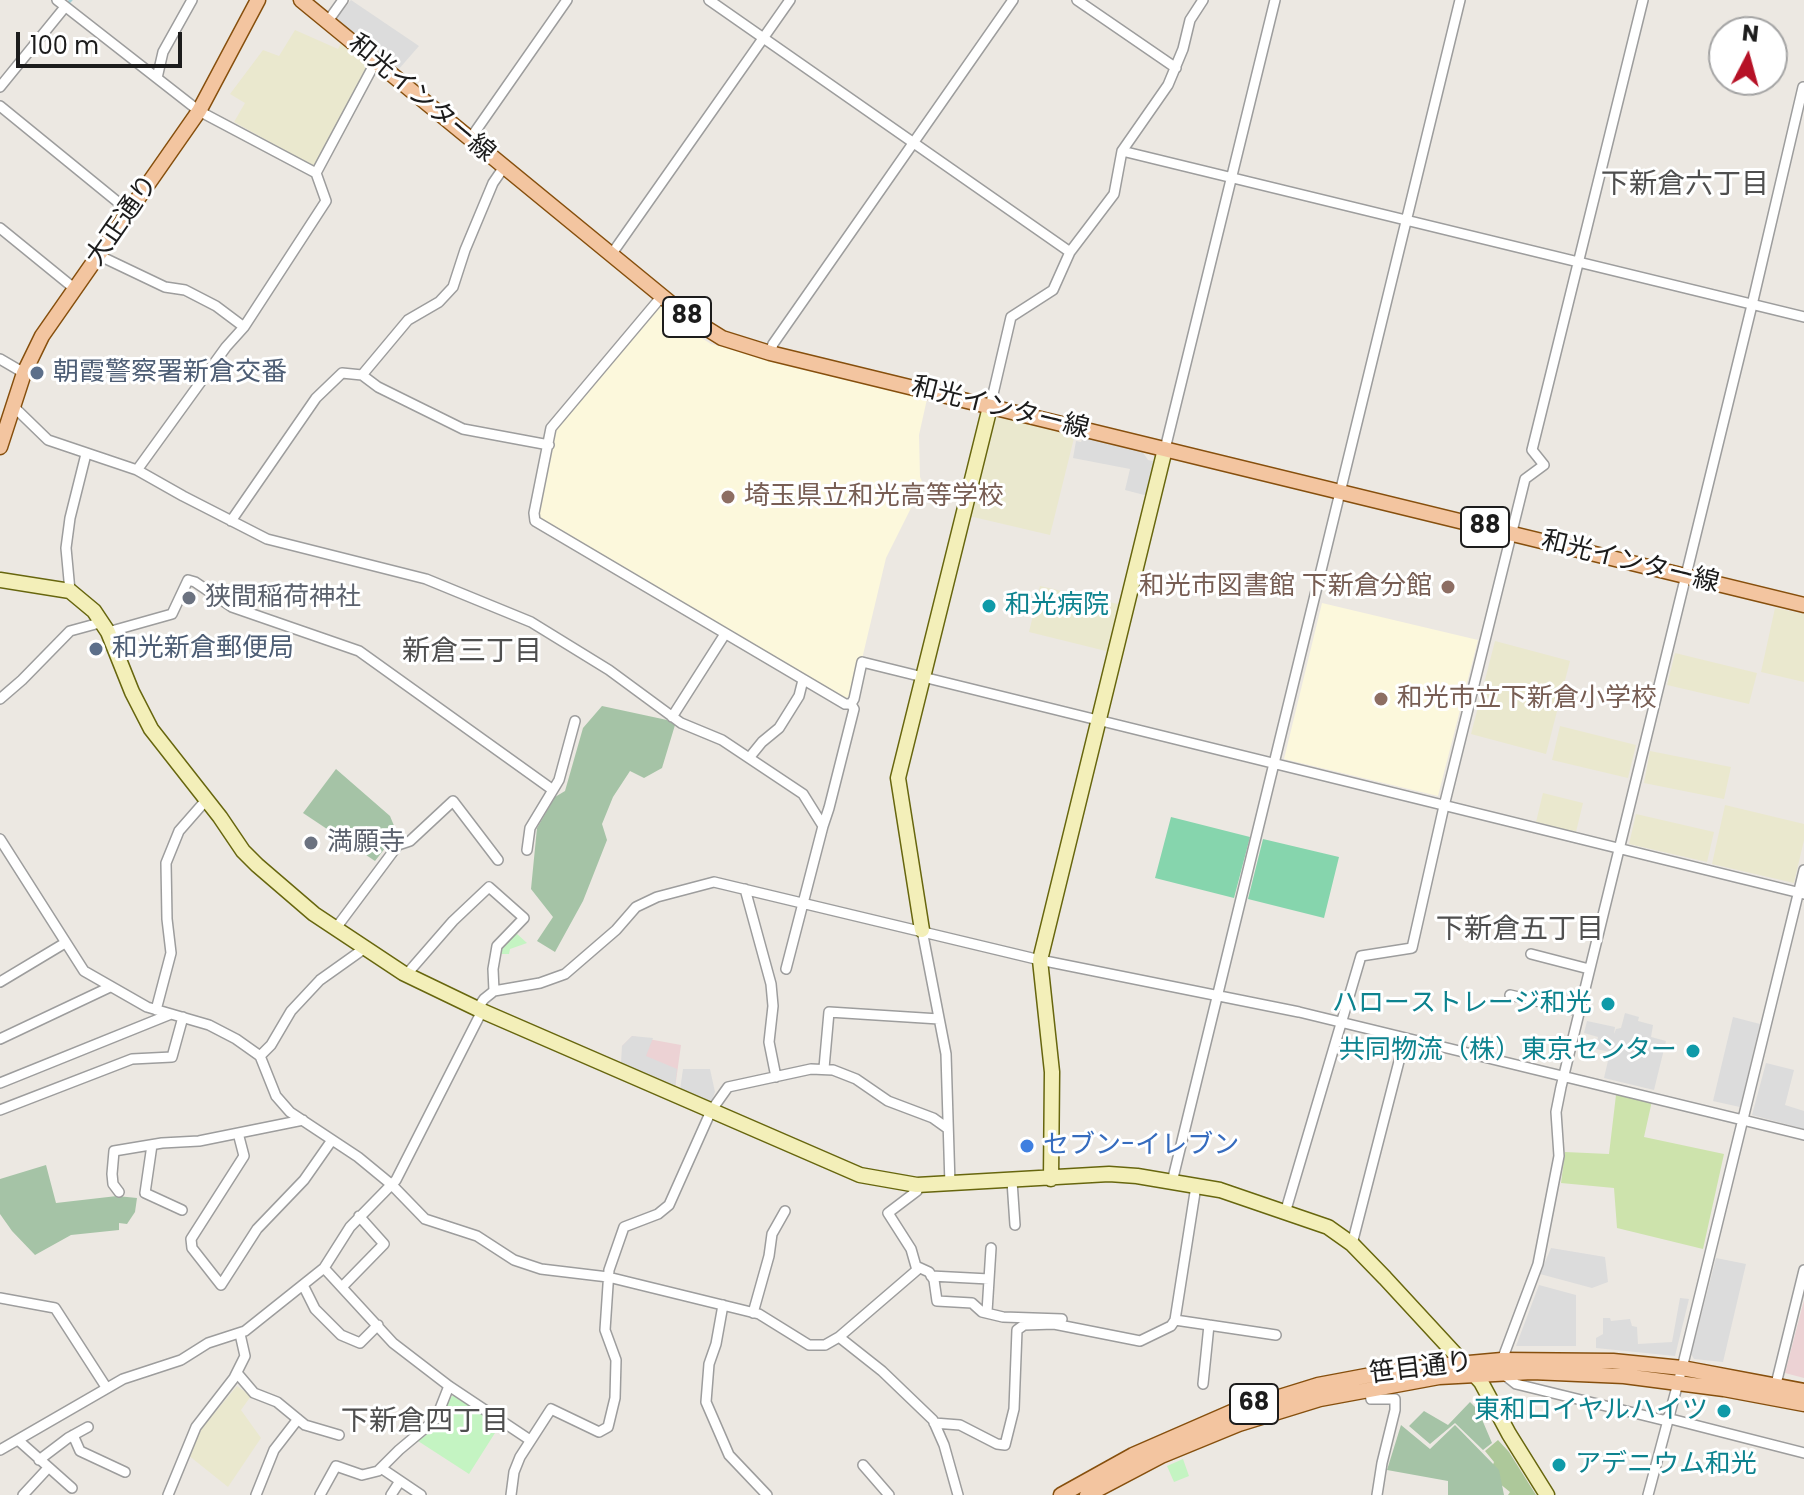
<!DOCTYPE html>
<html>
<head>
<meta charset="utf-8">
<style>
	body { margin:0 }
	#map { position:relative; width:1804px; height:1495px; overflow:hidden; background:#ece8e2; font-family:Poppins,sans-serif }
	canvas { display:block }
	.north { position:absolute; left:1708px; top:16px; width:80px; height:80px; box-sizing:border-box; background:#fff; border:2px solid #a4a4a4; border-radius:50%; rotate:6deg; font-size:22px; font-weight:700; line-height:32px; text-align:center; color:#1c1c1c }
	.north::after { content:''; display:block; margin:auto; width:28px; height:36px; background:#b61126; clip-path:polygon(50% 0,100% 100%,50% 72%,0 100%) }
	.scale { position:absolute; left:16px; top:32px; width:166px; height:36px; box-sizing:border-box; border:4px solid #1c1c1c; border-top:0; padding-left:10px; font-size:24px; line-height:28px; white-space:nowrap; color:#1c1c1c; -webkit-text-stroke:6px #fff; paint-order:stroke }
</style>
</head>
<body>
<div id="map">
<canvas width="1804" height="1495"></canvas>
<div class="north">N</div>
<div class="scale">100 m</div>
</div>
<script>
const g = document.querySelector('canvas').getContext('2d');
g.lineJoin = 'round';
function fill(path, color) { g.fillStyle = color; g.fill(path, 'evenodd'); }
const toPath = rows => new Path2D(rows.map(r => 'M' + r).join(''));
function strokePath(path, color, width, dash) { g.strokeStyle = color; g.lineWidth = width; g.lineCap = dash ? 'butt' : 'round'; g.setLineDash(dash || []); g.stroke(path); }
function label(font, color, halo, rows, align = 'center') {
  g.font = font + ' Poppins,"Noto Sans JP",sans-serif'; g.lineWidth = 6; g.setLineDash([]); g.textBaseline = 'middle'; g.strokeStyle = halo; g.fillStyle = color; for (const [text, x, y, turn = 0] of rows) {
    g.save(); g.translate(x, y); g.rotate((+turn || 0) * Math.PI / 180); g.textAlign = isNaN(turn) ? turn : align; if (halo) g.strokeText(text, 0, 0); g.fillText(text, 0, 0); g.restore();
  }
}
const commercial = toPath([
	[632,1036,681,1045,675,1088,622,1046],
	[1804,1300,1804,1378,1785,1373]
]);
const education = toPath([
	[663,305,689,330,711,344,927,399,919,435,920,477,923,484,886,558,862,659,859,659,849,696,844,699,539,519,538,515,555,430,655,306],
	[1322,603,1478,640,1438,796,1284,759]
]);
const farmland = toPath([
	[295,30,338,49,342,41,366,61,368,67,317,165,313,166,234,122,245,103,230,94,263,50,279,56],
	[995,415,1075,434,1050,535,969,516],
	[1040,586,1122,605,1110,652,1029,632],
	[1775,608,1804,614,1804,682,1761,672],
	[1495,641,1570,661,1546,754,1471,734],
	[1675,653,1757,673,1749,704,1667,685],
	[1560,726,1636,745,1628,778,1552,760],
	[1650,751,1731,767,1724,799,1644,783],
	[1543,793,1583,803,1576,832,1536,822],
	[1725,805,1804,824,1804,840,1794,883,1712,864],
	[1636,814,1714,832,1707,862,1629,844],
	[237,1386,251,1396,241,1410,261,1438,228,1487,188,1455,201,1429]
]);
const grass = toPath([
	[1616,1095,1652,1101,1644,1137,1724,1154,1703,1249,1617,1228,1614,1188,1561,1183,1565,1152,1609,1154]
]);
const forest = toPath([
	[1498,1440,1509,1452,1536,1495,1508,1495,1510,1492,1489,1475,1494,1462,1485,1451]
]);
const cemetery = toPath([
	[602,706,667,720,675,725,662,768,644,778,630,771,613,797,602,824,607,840,583,901,555,952,537,941,553,917,531,889,537,828,555,797,565,791,583,728],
	[336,769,390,816,397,833,375,861,303,813],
	[46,1165,56,1203,117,1196,137,1198,135,1212,127,1224,119,1223,119,1230,71,1235,35,1255,12,1231,0,1214,0,1179],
	[1470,1402,1478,1410,1492,1443,1483,1450,1455,1423,1430,1444,1409,1426,1424,1411,1448,1425],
	[1401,1425,1430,1449,1455,1425,1499,1470,1504,1495,1448,1495,1448,1481,1387,1470]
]);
const park = toPath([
	[516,933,527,943,510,949,509,954,498,954],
	[455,1394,500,1425,469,1474,418,1441,432,1431,441,1420,450,1398],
	[1183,1459,1189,1476,1174,1482,1167,1466]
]);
const pitch = toPath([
	[1171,817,1250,837,1234,898,1155,878],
	[1263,839,1339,857,1324,918,1248,899]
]);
const parking = toPath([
	[351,0,419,46,398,70,386,60,388,56,378,49,376,52,336,19],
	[1083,437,1142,451,1148,460,1156,462,1148,496,1125,490,1130,469,1073,458,1076,441,1081,442],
	[1625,1013,1639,1017,1638,1021,1653,1025,1651,1037,1666,1041,1654,1090,1604,1078,1610,1052,1596,1049,1598,1037,1584,1033,1587,1021,1615,1027,1614,1034,1616,1029,1621,1028],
	[1733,1017,1760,1024,1740,1107,1713,1101],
	[632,1036,653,1038,646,1056,677,1069,675,1088,621,1064,622,1046],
	[1766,1063,1794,1070,1785,1105,1804,1111,1804,1129,1752,1115],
	[683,1069,710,1069,715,1092,711,1103,680,1090],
	[1551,1248,1605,1257,1608,1282,1592,1288,1540,1274],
	[1716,1258,1746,1264,1723,1362,1694,1359,1691,1354],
	[1539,1285,1576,1295,1576,1346,1516,1346],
	[1680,1298,1689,1299,1675,1356,1596,1348,1596,1338,1603,1334,1603,1318,1610,1318,1611,1321,1630,1319,1632,1326,1637,1327,1638,1344,1672,1342]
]);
const stream = toPath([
	[69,2,71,0]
]);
const street = toPath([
	[57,0,199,111,316,173],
	[709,0,1070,252],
	[1077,0,1176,68],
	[328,21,343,0],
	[157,78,163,52,192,0],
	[0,87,65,7],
	[0,106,130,212],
	[470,139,567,0],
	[1122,151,1804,317],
	[0,228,75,289],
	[611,255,790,0],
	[100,256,165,287,185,290,216,306,244,327],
	[662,296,551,428,534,513,535,521,845,704,851,704,854,699,862,662,1804,894],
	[770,353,773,344,1013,0],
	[0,359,24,373],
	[362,375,408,320,439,302,453,287,465,250,493,183,504,167],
	[13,406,48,440,137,470,183,496,267,539,426,579,531,622,609,670,681,723,722,740,803,794,823,826,786,969],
	[990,407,1011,317,1053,290,1070,252,1114,194,1122,151,1168,85,1183,49,1190,20,1203,0],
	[1165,449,1275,0],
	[137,470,226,347,244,327,326,201,316,173,376,61],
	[231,521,316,398,342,373,362,375,378,387,463,429,549,445],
	[70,591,66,548,70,518,86,454],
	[108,632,172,614,188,580,195,582,232,607,359,651,553,790],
	[0,699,22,680,70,631,103,622],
	[672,717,725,634],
	[749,758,762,742,779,728,799,696,803,680],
	[823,826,829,808,854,709,851,704],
	[0,839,84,971,147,1007,209,1025,236,1039,260,1056,276,1096,290,1112,358,1157,392,1185,425,1219,477,1236,514,1260,541,1269,608,1277,759,1314,809,1345,825,1345,839,1337,917,1270,911,1249,888,1213,917,1191,917,1185],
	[527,850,530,828,559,780,575,721],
	[745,889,771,984,773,1006,769,1042,776,1077],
	[336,928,398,845,410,841,453,801,498,860],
	[922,930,946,1054,950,1185],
	[1531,954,1589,969],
	[406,975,453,921,489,887,524,918,497,946,493,969,494,991],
	[0,982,65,943],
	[1510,995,1579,1011],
	[477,1009,484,999,494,991,540,983,565,974,616,930,636,907,657,897,714,882,1040,960,1299,1012,1804,1135],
	[156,1010,171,953,167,919,166,863,179,831,207,799],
	[0,1039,110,987],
	[260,1056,271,1045,291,1011,320,980,365,948],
	[824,1068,829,1012,939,1019],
	[0,1083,171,1014],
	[0,1110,132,1059,172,1057,183,1017],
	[238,1133,244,1156,191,1239,192,1248,221,1285,257,1229,304,1180,332,1140],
	[152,1145,145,1193,182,1210],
	[1012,1181,1015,1225],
	[1172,1182,1460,0],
	[119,1192,113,1184,112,1174,114,1151,162,1143,199,1141,303,1120],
	[1285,1213,1361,956,1412,948,1444,806,1525,479,1544,465,1532,450,1643,0],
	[1352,1244,1405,1038],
	[918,1267,929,1272,934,1280,937,1301,972,1303,982,1312,1003,1317,1062,1319],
	[324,1268,393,1343,449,1386,530,1440],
	[931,1276,989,1279],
	[303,1285,315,1309,341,1335,360,1343,378,1325],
	[342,1287,384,1244,359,1216],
	[0,1298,55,1308,106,1387],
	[723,1305,716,1344,709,1364,706,1402,729,1455,767,1495],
	[987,1312,991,1248],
	[753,1313,769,1256,772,1234,785,1211],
	[1175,1320,1276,1335],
	[839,1337,882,1371,933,1420,944,1445,958,1495],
	[1502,1360,1538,1264,1559,1156,1556,1112,1561,1087,1752,305,1803,87],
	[237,1373,254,1393,277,1402,305,1425,339,1435],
	[1502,1373,1516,1384,1667,1421],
	[1203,1384,1209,1325],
	[1776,1384,1804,1270],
	[1369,1389,1371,1399,1395,1399,1395,1410,1382,1463,1377,1495],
	[1667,1418,1804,1453],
	[934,1423,960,1425,997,1444,1005,1445,1014,1409,1017,1330,1024,1325,1054,1324,1140,1341,1171,1326,1175,1320,1196,1186],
	[73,1435,80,1451,125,1472],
	[18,1440,72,1488],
	[0,1450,123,1379,181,1360,208,1343,245,1331,324,1268,350,1227,396,1180,482,1011],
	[39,1460,68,1438,88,1427],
	[863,1465,889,1495],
	[381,1468,421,1495],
	[23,1495,48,1468],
	[168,1495,196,1427,234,1378,245,1356,240,1334],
	[256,1495,274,1450,298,1419],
	[320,1495,336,1466,362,1475,378,1471,399,1450,436,1419,449,1386],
	[391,1495,400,1481],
	[511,1495,514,1472,520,1457,551,1409,599,1432,608,1427,615,1398,616,1360,605,1330,609,1270,624,1227,658,1214,669,1205,711,1111,728,1087,811,1069,833,1070,856,1079,888,1101,933,1118,947,1128],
	[1648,1495,1682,1368,1804,870]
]);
const secondary = toPath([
	[0,580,70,591,94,611,108,632,132,692,151,729,220,817,243,851,257,865,314,914,403,973,482,1011,860,1175,917,1185,1109,1174,1137,1176,1220,1190,1328,1227,1352,1244,1385,1278,1481,1382,1509,1434,1547,1495],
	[922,930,898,778,990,407],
	[1051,1179,1052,1072,1040,960,1165,449]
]);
const primary = toPath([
	[301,0,685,315,722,338,770,353,1804,605],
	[0,447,24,373,42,336,199,111,258,0],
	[1061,1495,1133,1455,1234,1411,1318,1385,1403,1369,1502,1360,1613,1361,1682,1368,1804,1391],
	[1087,1495,1161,1456,1239,1424,1320,1399,1439,1377,1532,1372,1624,1376,1724,1389,1804,1404]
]);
const markers = [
	[37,373,8,"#5c6f8a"],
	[728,497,8,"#8d6e63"],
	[1448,587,8,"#8d6e63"],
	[189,598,8,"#6b7280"],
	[989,606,8,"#0f9aa8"],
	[96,649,8,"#5c6f8a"],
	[1381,699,8,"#8d6e63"],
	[311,843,8,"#6b7280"],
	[1608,1004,8,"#0f9aa8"],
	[1693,1051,8,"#0f9aa8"],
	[1027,1146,8,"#3f7fe0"],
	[1724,1411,8,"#0f9aa8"],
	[1559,1465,8,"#0f9aa8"]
];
const shields = [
	[687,317,48],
	[1485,527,48],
	[1254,1404,48]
];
const shieldNames = [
	["88",687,317],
	["88",1485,527],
	["68",1254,1404]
];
const streetNames = [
	["和光インター線",421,99,40],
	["大正通り",123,221,-55],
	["和光インター線",1000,409,14],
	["和光インター線",1630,563,14],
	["笹目通り",1421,1369,-7]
];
const serviceNames = [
	["朝霞警察署新倉交番",53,373],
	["和光新倉郵便局",112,649]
];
const educationNames = [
	["埼玉県立和光高等学校",744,497],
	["和光市図書館 下新倉分館",1432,587,"right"],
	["和光市立下新倉小学校",1397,699]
];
const worshipNames = [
	["狭間稲荷神社",205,598],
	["満願寺",327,843]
];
const cultureNames = [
	["和光病院",1005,606,"left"],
	["ハローストレージ和光",1592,1004],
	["共同物流（株）東京センター",1677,1051],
	["東和ロイヤルハイツ",1708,1411],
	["アデニウム和光",1575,1465,"left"]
];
const shopNames = [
	["セブン-イレブン",1043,1146]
];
const neighbourhoodNames = [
	["下新倉六丁目",1685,186],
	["新倉三丁目",472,653],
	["下新倉五丁目",1520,931],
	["下新倉四丁目",425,1423]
];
fill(commercial, '#ecd2d4');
fill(education, '#fcf8dc');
fill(farmland, '#eae8ce');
fill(grass, '#cde3ac');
fill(forest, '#adc89a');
fill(cemetery, '#a5c3a6');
fill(park, '#c4f4c2');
fill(pitch, '#86d5ad');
fill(parking, '#dcdcdc');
strokePath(stream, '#a6d1d6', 3);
strokePath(street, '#9d9d9d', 12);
strokePath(secondary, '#67660e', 17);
strokePath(primary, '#864f0d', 17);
strokePath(street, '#fff', 9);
strokePath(secondary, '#f3efb9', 14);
strokePath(primary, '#f3c5a0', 14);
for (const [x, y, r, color] of markers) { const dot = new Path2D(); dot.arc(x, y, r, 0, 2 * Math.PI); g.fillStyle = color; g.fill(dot); strokePath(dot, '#fff', 3); }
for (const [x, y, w] of shields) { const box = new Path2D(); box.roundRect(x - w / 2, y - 20, w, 40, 6); g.fillStyle = '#fff'; g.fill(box); strokePath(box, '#1c1c1c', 2); }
label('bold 24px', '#1c1c1c', null, shieldNames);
label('26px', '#1c1c1c', '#fff', streetNames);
label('26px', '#4e5e75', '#fff', serviceNames, 'left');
label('26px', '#785e54', '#fff', educationNames, 'left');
label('26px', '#5b616d', '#fff', worshipNames, 'left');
label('26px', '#0d838f', '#fff', cultureNames, 'right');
label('26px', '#366cbe', '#fff', shopNames, 'left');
label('28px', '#4f4f4f', '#fff', neighbourhoodNames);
</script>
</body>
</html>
